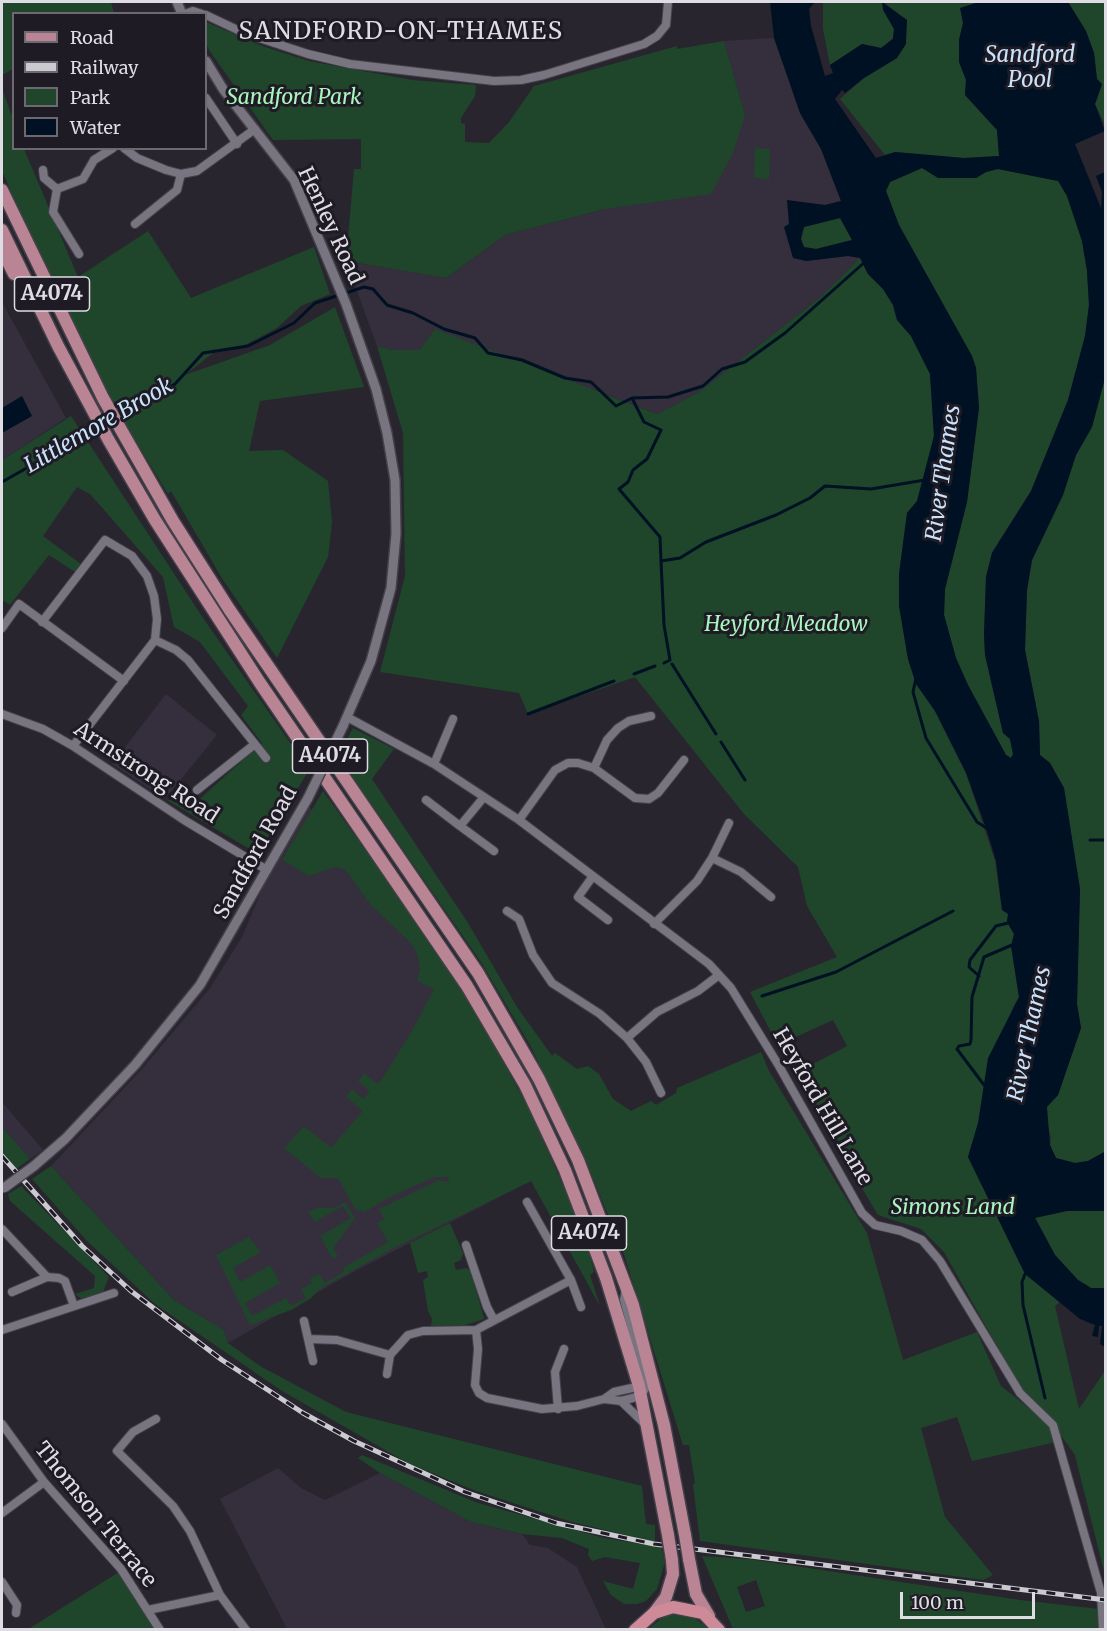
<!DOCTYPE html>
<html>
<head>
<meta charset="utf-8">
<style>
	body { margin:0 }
	#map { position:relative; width:1107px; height:1631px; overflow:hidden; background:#29252f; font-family:Merriweather,serif }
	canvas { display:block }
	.frame { position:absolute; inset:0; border:3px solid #dfdde4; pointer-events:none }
	.legend { position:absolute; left:12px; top:12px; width:195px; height:138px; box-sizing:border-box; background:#1f1b25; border:2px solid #6c6971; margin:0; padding:8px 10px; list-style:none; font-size:18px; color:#dfdde4 }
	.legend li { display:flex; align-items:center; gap:12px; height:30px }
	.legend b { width:30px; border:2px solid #6c6971 }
	.scale { position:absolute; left:900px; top:1592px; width:135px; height:27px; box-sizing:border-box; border:3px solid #dfdde4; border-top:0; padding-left:8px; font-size:18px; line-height:21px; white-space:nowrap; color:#dfdde4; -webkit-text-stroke:4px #1f1b25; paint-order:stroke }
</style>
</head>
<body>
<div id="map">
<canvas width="1107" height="1631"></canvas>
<div class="frame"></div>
<ul class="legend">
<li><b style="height:8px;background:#b98493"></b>Road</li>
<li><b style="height:8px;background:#cccad1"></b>Railway</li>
<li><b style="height:16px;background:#1f462b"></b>Park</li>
<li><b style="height:16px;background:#001123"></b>Water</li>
</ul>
<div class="scale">100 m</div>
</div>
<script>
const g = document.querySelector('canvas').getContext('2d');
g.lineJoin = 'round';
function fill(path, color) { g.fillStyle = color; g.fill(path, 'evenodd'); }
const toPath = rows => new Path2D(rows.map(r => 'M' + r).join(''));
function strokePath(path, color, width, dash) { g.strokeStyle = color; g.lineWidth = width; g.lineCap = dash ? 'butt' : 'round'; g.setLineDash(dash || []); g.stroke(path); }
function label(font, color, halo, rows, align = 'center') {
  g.font = font + ' Merriweather,serif'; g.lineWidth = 6; g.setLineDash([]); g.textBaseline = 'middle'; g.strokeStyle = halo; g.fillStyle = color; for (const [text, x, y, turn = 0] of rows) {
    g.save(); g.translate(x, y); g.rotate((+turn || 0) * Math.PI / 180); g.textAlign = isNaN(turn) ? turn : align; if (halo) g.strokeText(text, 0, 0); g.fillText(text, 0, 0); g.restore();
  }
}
const built = toPath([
	[774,38,800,113,821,149,841,201,825,205,809,204,806,261,848,256,860,258,817,300,699,392,657,414,596,390,420,350,392,350,377,346,346,261,446,278,505,235,605,209,745,116,724,41],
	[2,302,66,418,2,460],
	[166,694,217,735,165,799,112,764],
	[309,806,406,930,531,1181,357,1270,228,1343,224,1330,174,1300,51,1166,142,1069,210,988,242,937,266,880],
	[2,1102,43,1150,30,1159,2,1127],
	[278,1468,301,1488,325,1500,380,1473,471,1522,522,1534,530,1545,548,1548,577,1567,606,1629,287,1629,220,1499]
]);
const green = toPath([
	[2,2,111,2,114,13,14,14,13,69,2,75],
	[823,2,979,2,961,8,963,23,959,40,959,62,966,80,965,95,997,130,999,156,964,158,895,152,885,155,840,99,864,78,897,58,907,20,883,2,894,29,893,38,881,48,862,44,830,65,823,29],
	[1068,2,1105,2,1105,125,1095,104,1102,85,1097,79,1094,53,1086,31],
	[206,22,262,46,309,61,412,80,476,85,475,96,461,118,461,123,465,124,465,142,489,143,509,122,534,86,677,46,677,49,724,41,745,115,733,153,711,194,605,209,505,235,446,278,346,261,354,169,361,169,361,139,273,140,209,50,206,43],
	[2,88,13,119,14,148,24,149,78,277,148,231,191,298,314,247,330,294,301,306,277,328,245,345,213,353,185,375,270,345,335,307,364,387,260,401,249,451,283,450,328,481,332,522,328,557,277,658,223,580,171,491,168,494,114,405,55,289,2,171],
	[755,148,770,149,769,179,754,178],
	[922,168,939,178,976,178,986,172,998,169,1059,181,1067,196,1082,241,1087,271,1089,305,1085,336,1068,400,1031,491,992,552,986,577,984,634,985,655,1003,733,1010,739,1013,754,1011,758,1006,755,968,685,956,658,944,615,945,589,967,502,979,408,976,368,972,356,899,225,886,191,890,182],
	[840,218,852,240,816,249,804,247,801,239,804,227],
	[860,258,868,274,883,289,893,305,897,320,911,336,930,374,934,436,917,501,907,513,899,574,899,606,908,659,916,684,935,711,966,773,995,861,1002,910,1008,914,1007,922,1014,934,1011,946,1019,997,1013,1007,968,1157,1025,1274,1060,1302,1055,1306,1079,1409,1105,1371,1105,1575,1075,1455,1040,1406,1023,1392,944,1252,921,1229,878,1215,794,1074,847,1046,833,1020,778,1045,750,992,837,957,807,906,798,867,744,814,635,677,528,714,519,693,380,672,405,576,403,433,377,346,392,350,420,350,435,329,657,414,699,392,817,300],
	[1105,378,1106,1151,1088,1161,1075,1163,1056,1158,1050,1145,1051,1137,1046,1122,1047,1106,1058,1095,1081,1028,1077,1004,1080,889,1064,788,1050,763,1040,755,1039,721,1025,650,1027,590,1032,560,1063,495,1076,455,1092,427],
	[71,416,203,618,309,770,258,854,165,799,193,805,262,743,241,715,248,706,200,642,174,627,163,577,90,494,77,487,43,536,81,564,75,572,49,555,10,605,2,600,2,460],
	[353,728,394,749,372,779,468,923,517,1007,552,1056,555,1053,577,1069,588,1066,599,1074,613,1099,631,1111,651,1101,656,1105,676,1093,677,1088,761,1052,769,1071,867,1233,903,1360,977,1332,1001,1386,1050,1425,1056,1442,972,1461,957,1417,921,1428,945,1517,993,1575,983,1580,700,1541,693,1485,695,1483,689,1445,683,1445,623,1251,585,1159,530,1045,481,962,338,756],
	[323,791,421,928,473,1007,529,1109,585,1235,594,1272,590,1275,600,1306,531,1181,390,1250,321,1288,310,1299,291,1310,250,1325,216,1255,249,1237,261,1252,233,1268,240,1282,270,1265,280,1283,245,1303,252,1316,286,1298,291,1306,306,1298,301,1289,312,1283,310,1279,319,1274,325,1283,344,1272,343,1268,388,1242,377,1223,384,1219,379,1209,439,1180,448,1182,449,1177,434,1177,386,1199,365,1212,355,1209,338,1178,321,1178,284,1148,304,1126,331,1148,363,1111,346,1097,352,1089,363,1099,370,1091,358,1081,364,1073,377,1084,382,1079,412,1031,434,989,417,981,420,969,417,953,411,943,370,904,345,869,334,867,309,876,282,860],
	[2,1127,30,1159,16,1169,2,1153],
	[51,1166,174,1300,224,1330,228,1343,260,1366,346,1412,642,1486,646,1524,655,1525,655,1542,572,1522,476,1491,408,1463,282,1391,155,1304,87,1241,32,1179],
	[21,1186,109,1277,103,1292,83,1300,75,1294,94,1288,95,1276,10,1201,8,1194],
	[345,1202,355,1218,333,1248,338,1256,333,1259,320,1236,351,1218,343,1206,314,1222,309,1212,317,1208,335,1208],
	[1067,1211,1105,1211,1105,1288,1091,1288,1078,1280,1055,1255,1035,1217],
	[450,1223,463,1253,461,1260,454,1263,456,1270,466,1268,471,1271,484,1319,465,1325,431,1326,432,1319,428,1311,423,1280,428,1277,427,1271,418,1273,410,1243],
	[362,1455,478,1503,604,1538,661,1547,665,1562,657,1589,646,1601,637,1604,624,1604,611,1595,603,1581,633,1589,640,1563,605,1557,592,1561,588,1555,589,1549,562,1538,522,1534,471,1522,380,1473,358,1458],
	[702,1556,749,1559,1020,1600,1099,1609,1100,1629,733,1629],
	[756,1580,765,1606,746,1612,737,1587],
	[119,1572,157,1630,27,1630],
	[678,1614,692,1616,710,1630,647,1630,665,1616]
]);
const water = toPath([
	[770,2,815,2,809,9,811,26,825,76,833,73,830,65,862,44,881,48,893,39,894,29,883,10,882,2,907,20,906,44,897,58,864,78,845,93,842,90,835,99,876,158,895,152,964,158,999,156,997,130,965,95,966,80,959,62,959,40,963,23,960,8,979,2,1068,2,1086,31,1094,53,1097,79,1102,84,1095,104,1105,131,1075,144,1101,208,1102,192,1096,176,1105,172,1105,378,1092,427,1076,455,1063,495,1032,560,1027,590,1025,650,1039,721,1040,755,1050,763,1064,788,1080,889,1077,1004,1081,1028,1058,1095,1047,1107,1050,1145,1056,1158,1075,1163,1088,1161,1106,1151,1105,1211,1067,1211,1035,1218,1055,1255,1078,1280,1091,1288,1105,1288,1105,1347,1100,1344,1102,1326,1099,1326,1098,1337,1092,1336,1095,1325,1080,1319,1025,1274,968,1157,978,1123,988,1058,1019,997,1011,946,1014,934,1007,922,1008,914,1002,910,996,861,986,828,966,773,935,711,916,684,908,659,899,606,899,574,907,513,917,501,934,436,930,374,911,336,897,320,893,305,883,289,868,274,860,258,848,256,806,261,793,258,784,227,789,224,787,200,825,205,841,201,821,149,800,113,789,81,774,38],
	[922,168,938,178,976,178,986,172,998,169,1058,181,1067,196,1082,241,1087,271,1089,305,1085,336,1068,400,1031,491,992,553,986,577,984,634,985,655,1003,733,1010,739,1013,754,1011,758,1006,755,968,685,956,658,944,615,945,589,967,502,979,408,976,368,972,356,899,225,886,191,890,182],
	[840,218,852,240,816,249,804,247,801,239,804,227],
	[22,396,32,416,2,433,2,408]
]);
const stream = toPath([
	[632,398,668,397,703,386,722,369,745,362,785,333,866,261],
	[118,416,175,384,203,353,248,346,294,323,315,303,364,287,373,289,387,305,413,313,444,329,475,338,488,353,522,360,565,378,591,382,616,406,632,398,644,422,661,430,647,459,633,470,628,482,619,489,660,537,661,561,680,558,706,542,776,515,810,498,825,486,871,489,925,480],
	[2,482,99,427],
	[661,561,664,625,670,660,664,663],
	[672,664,716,734],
	[634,674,655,666],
	[916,678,913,692,926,738,977,822,988,829],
	[528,714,614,681],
	[721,742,745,780],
	[1090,840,1106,840],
	[979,976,969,967,970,960,996,926,1008,923],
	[762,996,836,972,953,911],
	[984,1085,957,1049,959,1046,970,1044,971,1040,972,997,984,957,1012,945],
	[1025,1274,1022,1282,1023,1305,1045,1398]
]);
const minor = toPath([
	[185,14,193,11,202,14],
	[206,15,244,33,308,54,350,64,494,81,521,80,544,75,644,44,657,36,666,25,668,2],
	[206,98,237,144],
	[124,148,137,158,166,170,181,174,197,171,255,129],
	[43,170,44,178,57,189],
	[135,224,177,190,181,174],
	[79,254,53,212,57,189,83,179,94,160,113,148],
	[42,622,105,540,132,556,147,576,154,596,157,619,155,640,73,746],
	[2,628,19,604,124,681],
	[155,640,176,650,188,660,266,758],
	[2,714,43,729,73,746,184,820,267,870],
	[347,717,434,764,519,820,709,964,731,988,779,1066,862,1213,875,1225,901,1231,922,1240,940,1261,1020,1393,1053,1425,1101,1593,1103,1630],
	[434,764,453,719],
	[594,768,607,740,618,728,629,721,651,716],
	[197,790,255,744],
	[484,797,460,826,494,851],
	[426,800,460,826],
	[519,820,555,770,568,763,578,763,594,768,635,798,649,799,658,793,684,760],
	[712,858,729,823],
	[593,876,578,897,608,920],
	[507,911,519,919,533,955,552,983,600,1014,627,1038,657,1012,698,991,719,975],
	[654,924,697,881,712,858,741,872,771,897],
	[627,1038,646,1062,661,1093],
	[527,1202,571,1280,581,1307],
	[2,1229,47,1277,59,1278,65,1281,74,1306],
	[466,1245,487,1307,494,1320],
	[12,1292,47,1277],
	[304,1321,313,1361],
	[2,1330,114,1293],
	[476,1330,478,1349,475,1385,479,1393,487,1398,542,1409,577,1406,604,1399,621,1401,633,1398,641,1395,647,1386,624,1300,626,1289],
	[308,1339,337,1340,390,1355],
	[387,1374,390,1355,408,1335,423,1331,476,1330,571,1280],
	[604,1399,614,1392,641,1386],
	[621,1401,646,1425],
	[558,1409,555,1372,564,1349],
	[156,1419,133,1432,117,1451,173,1506,190,1531,220,1595],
	[2,1424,44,1482,121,1569,160,1630],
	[2,1513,44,1482],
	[2,1582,17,1605,16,1613],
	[148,1610,220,1595,246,1630]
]);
const tertiary = toPath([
	[177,2,182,14],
	[206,61,223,89,294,180,346,304,376,389,387,433,395,480,396,534,391,588,371,661,343,726],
	[34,1166,65,1139,135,1065,200,985,308,798]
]);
const primary = toPath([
	[2,190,103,398,173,521,229,609,478,973,539,1079,578,1160,633,1305,664,1425,685,1535],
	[2,230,58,346,108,439,155,520,260,683,467,986,525,1085,565,1170,606,1278,639,1386,668,1535],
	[2,250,14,274],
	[689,1559,696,1594,709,1616],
	[654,1613,666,1597,673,1574,672,1560]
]);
const trunk = toPath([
	[635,1630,654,1613,673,1607,703,1613,719,1630]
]);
const rail = toPath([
	[2,1156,82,1246,131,1291,222,1360,303,1413,354,1441,465,1492,556,1523,654,1544,1106,1600]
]);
const tertiaryBridge = toPath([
	[308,798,343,726],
	[4,1188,34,1166]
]);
const primaryBridge = toPath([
	[668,1535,672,1560],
	[685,1535,689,1559]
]);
const shields = [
	[52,294,75],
	[330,756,75],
	[589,1233,75]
];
const shieldNames = [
	["A4074",52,294],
	["A4074",330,756],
	["A4074",589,1233]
];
const parkNames = [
	["Sandford Park",294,98],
	["Heyford Meadow",786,625],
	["Simons Land",953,1208]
];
const streetNames = [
	["Henley Road",330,226,65],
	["Armstrong Road",146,773,33],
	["Sandford Road",256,853,-61],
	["Heyford Hill Lane",822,1107,60],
	["Thomson Terrace",95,1515,51]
];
const waterNames = [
	["Sandford",1030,56],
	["Pool",1030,81],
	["Littlemore Brook",99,426,-30],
	["River Thames",944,473,-82],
	["River Thames",1030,1034,-78]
];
const quarterNames = [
	["SANDFORD-ON-THAMES",401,32]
];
fill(built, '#342e3d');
fill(green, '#1f462b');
fill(water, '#001123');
strokePath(stream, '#001123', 3);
strokePath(minor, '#424048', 10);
strokePath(tertiary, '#424048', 12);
strokePath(primary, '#424048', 15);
strokePath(trunk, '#424048', 15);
strokePath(minor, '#787480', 8);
strokePath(tertiary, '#787480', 9);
strokePath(primary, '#b98493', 12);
strokePath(trunk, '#cf8a99', 12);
strokePath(rail, '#cccad1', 5);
strokePath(rail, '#1f1b25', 3, [9]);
strokePath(tertiaryBridge, '#424048', 12, []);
strokePath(primaryBridge, '#424048', 15, []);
strokePath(tertiaryBridge, '#787480', 9);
strokePath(primaryBridge, '#b98493', 12);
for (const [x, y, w] of shields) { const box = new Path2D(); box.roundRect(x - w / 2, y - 17, w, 34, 4.5); g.fillStyle = '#1f1b25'; g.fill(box); strokePath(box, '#dfdde4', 1.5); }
label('bold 20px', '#dfdde4', null, shieldNames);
label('italic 21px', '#a8f6bd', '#1f1b25', parkNames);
label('21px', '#dfdde4', '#1f1b25', streetNames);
label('italic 22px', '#c8e3fb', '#1f1b25', waterNames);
g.letterSpacing = '1.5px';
label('24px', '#dfdde4', '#1f1b25', quarterNames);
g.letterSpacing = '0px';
</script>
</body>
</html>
